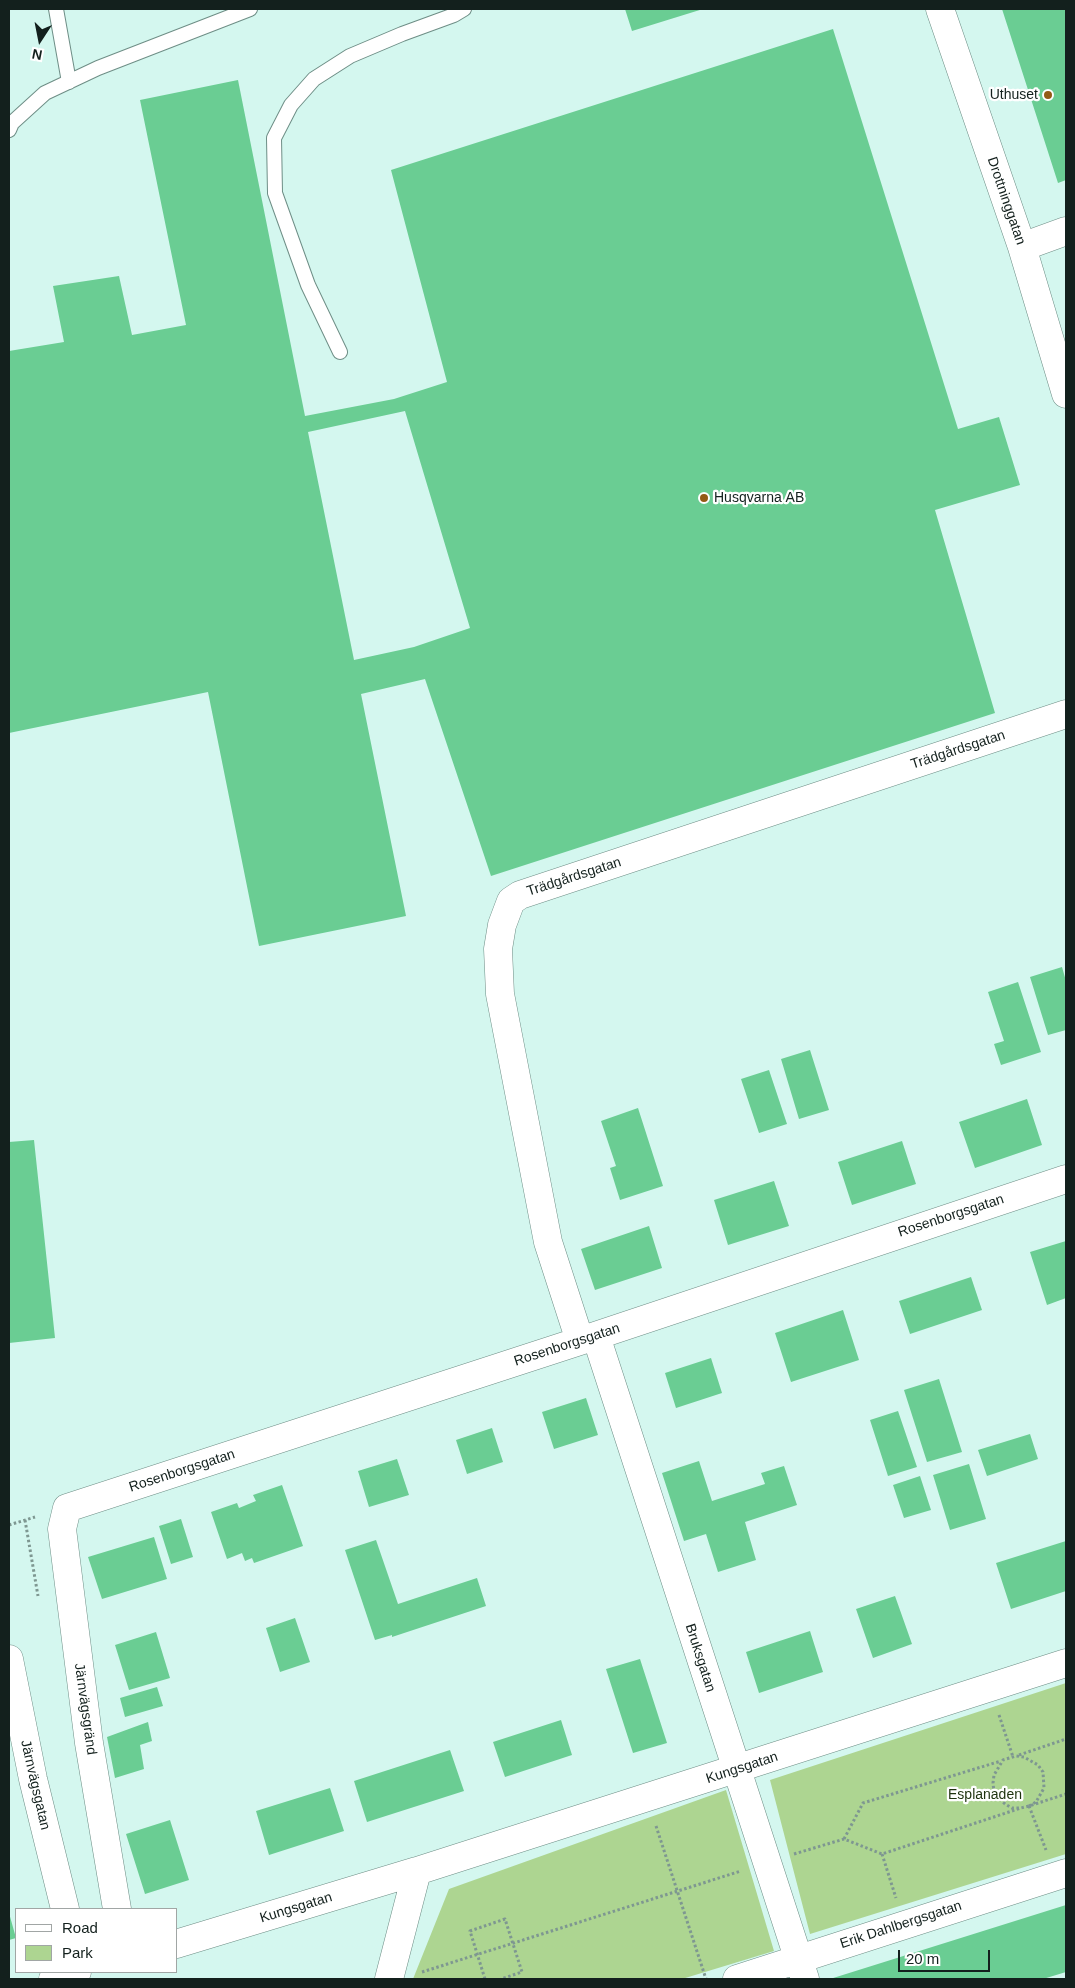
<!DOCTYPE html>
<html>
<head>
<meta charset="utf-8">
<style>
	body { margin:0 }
	#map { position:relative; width:1075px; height:1988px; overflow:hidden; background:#d4f7ef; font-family:Arial,sans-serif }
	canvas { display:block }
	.frame { position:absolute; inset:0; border:10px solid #13201d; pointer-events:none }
	.legend { position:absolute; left:15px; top:1908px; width:162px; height:65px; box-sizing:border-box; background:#fff; border:1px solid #a1a6a5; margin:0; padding:6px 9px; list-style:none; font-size:15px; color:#13201d }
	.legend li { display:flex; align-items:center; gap:10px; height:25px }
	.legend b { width:25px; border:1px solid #a1a6a5 }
	.north { position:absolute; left:15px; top:15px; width:50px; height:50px; -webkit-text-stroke:4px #fff; paint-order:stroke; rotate:191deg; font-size:14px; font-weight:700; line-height:20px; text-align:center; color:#13201d }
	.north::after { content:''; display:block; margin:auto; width:18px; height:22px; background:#13201d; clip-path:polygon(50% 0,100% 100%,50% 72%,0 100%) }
	.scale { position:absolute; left:898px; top:1950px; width:92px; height:22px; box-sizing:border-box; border:2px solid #13201d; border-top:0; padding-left:6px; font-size:15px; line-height:18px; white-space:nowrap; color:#13201d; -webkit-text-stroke:4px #fff; paint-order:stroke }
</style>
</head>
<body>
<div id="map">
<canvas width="1075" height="1988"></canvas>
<div class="frame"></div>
<ul class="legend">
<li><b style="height:6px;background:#fff"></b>Road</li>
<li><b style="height:14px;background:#add591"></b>Park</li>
</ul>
<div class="north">N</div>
<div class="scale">20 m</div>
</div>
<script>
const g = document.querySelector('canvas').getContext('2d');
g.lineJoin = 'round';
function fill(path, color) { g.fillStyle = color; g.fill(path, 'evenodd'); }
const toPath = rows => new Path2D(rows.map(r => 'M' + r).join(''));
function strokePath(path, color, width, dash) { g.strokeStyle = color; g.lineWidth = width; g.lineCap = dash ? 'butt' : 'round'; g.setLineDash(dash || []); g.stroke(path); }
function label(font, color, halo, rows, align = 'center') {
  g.font = font + ' Arial,sans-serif'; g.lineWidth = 4.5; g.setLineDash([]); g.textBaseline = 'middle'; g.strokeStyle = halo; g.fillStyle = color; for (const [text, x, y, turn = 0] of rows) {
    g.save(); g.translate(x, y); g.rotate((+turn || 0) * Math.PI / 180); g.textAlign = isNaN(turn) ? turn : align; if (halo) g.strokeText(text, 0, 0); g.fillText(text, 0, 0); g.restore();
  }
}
const green = toPath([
	[1066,1683,1066,1854,810,1934,770,1780],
	[726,1790,774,1951,682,1979,413,1979,449,1889]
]);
const building = toPath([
	[625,9,703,9,632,31],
	[1002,9,1066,9,1066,180,1058,183],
	[833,29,958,429,999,417,1020,485,935,510,995,713,491,876,425,679,361,694,406,916,259,946,208,692,9,733,9,351,64,342,53,286,119,276,132,335,186,325,140,100,238,80,305,416,394,399,447,382,391,170],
	[405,411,470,628,414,647,354,660,308,432],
	[1062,967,1066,981,1066,1030,1048,1035,1030,977],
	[1018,982,1041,1052,1001,1065,994,1044,1004,1041,988,992],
	[810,1050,829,1110,799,1119,781,1059],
	[769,1070,787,1124,759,1133,741,1079],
	[1027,1099,1042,1145,975,1168,959,1122],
	[638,1108,663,1186,620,1200,610,1168,616,1166,601,1121],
	[34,1140,55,1338,9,1343,9,1142],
	[902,1141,916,1184,852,1205,838,1162],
	[774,1181,789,1226,728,1245,714,1200],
	[649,1226,662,1268,595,1290,581,1249],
	[1066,1241,1066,1298,1047,1305,1030,1252],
	[971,1277,982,1310,910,1334,899,1301],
	[843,1310,859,1360,791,1382,775,1333],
	[711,1358,722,1393,676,1408,665,1373],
	[939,1379,962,1452,927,1462,904,1390],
	[586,1398,598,1435,554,1449,542,1412],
	[898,1411,917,1467,888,1476,870,1420],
	[492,1428,503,1462,467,1474,456,1440],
	[1030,1434,1038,1459,987,1476,978,1450],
	[397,1459,409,1495,369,1507,358,1471],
	[699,1461,712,1501,765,1484,761,1473,784,1466,797,1505,745,1522,756,1560,718,1572,706,1534,684,1541,662,1473],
	[969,1464,986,1519,950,1530,933,1475],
	[920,1476,931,1510,904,1518,893,1485],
	[282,1485,303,1546,254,1563,252,1558,245,1561,242,1553,227,1559,211,1512,237,1503,239,1508,256,1501,253,1495],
	[181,1519,193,1557,171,1564,159,1526],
	[154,1537,167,1579,102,1599,88,1557],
	[376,1540,398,1604,477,1578,486,1606,392,1637,392,1635,375,1640,345,1550],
	[1066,1541,1066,1591,1011,1609,996,1563],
	[895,1596,912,1644,873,1658,856,1609],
	[295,1618,310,1662,280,1672,266,1628],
	[810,1631,823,1672,759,1693,746,1652],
	[156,1632,170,1678,129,1690,115,1645],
	[640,1659,667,1743,633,1753,606,1669],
	[157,1687,163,1706,125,1717,120,1698],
	[561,1720,572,1755,505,1777,493,1742],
	[148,1722,152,1741,140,1745,144,1769,115,1778,107,1737],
	[450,1750,464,1791,367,1822,354,1781],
	[330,1788,344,1831,269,1855,256,1811],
	[170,1820,189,1880,145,1894,126,1834],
	[1066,1905,1066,1972,1043,1979,830,1979],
	[9,1913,16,1938,9,1940]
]);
const path = toPath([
	[25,1520,38,1596],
	[9,1525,35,1517],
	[999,1715,1013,1757],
	[1019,1755,1066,1739],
	[1029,1806,1036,1802,1044,1788,1043,1772,1038,1765,1024,1757,1016,1756,1003,1760,994,1775,993,1783,994,1792,1005,1804,1012,1808,1021,1808,1029,1806,1066,1794],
	[1029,1806,1046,1850],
	[656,1826,706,1979],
	[844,1839,863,1803,1001,1761],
	[794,1854,844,1839,882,1854,1021,1808],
	[882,1854,896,1898],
	[422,1972,741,1871],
	[485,1979,470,1931,505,1919,522,1972,501,1979]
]);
const service = toPath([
	[56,9,69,82],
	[9,130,12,123,45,93,98,68,250,9],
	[340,352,308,285,275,193,274,138,291,105,314,79,350,56,402,34,454,15,464,9]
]);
const minor = toPath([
	[940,9,1022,247,1066,394],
	[1022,247,1066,231],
	[596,1336,805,1979],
	[580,1341,548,1242,500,994,498,949,502,925,511,901,520,895,1066,714],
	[9,1659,33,1779,65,1909],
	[117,1909,89,1743,62,1529,67,1508,580,1341,1066,1179],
	[176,1944,417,1871],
	[53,1979,77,1972],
	[389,1979,417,1871,1066,1663],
	[737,1979,1066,1873]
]);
const markers = [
	[1048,95,5,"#935a15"],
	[704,498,5,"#935a15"]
];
const poiNames = [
	["Uthuset",1038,95],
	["Husqvarna AB",714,498,"left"]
];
const streetNames = [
	["Drottninggatan",1006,201,71],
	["Trädgårdsgatan",958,750,-18],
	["Trädgårdsgatan",574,877,-18],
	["Rosenborgsgatan",951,1216,-18],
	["Rosenborgsgatan",567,1345,-18],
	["Rosenborgsgatan",182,1471,-18],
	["Bruksgatan",700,1658,72],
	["Järnvägsgränd",85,1709,82],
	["Kungsgatan",742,1768,-18],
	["Järnvägsgatan",35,1785,77],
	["Kungsgatan",296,1908,-17],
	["Erik Dahlbergsgatan",901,1925,-18]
];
const parkNames = [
	["Esplanaden",985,1795]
];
fill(green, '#add591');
fill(building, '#6acd93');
strokePath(service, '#6e8e86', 16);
strokePath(minor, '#6e8e86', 29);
strokePath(path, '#7e9791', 3, [2.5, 2.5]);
strokePath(service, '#fff', 14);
strokePath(minor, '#fff', 28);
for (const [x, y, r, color] of markers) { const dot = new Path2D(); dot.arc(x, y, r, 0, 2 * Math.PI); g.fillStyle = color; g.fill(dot); strokePath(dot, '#fff', 2); }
label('14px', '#13201d', '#fff', poiNames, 'right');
label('14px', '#13201d', '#fff', streetNames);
label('14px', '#1e320e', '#fff', parkNames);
</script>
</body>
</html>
